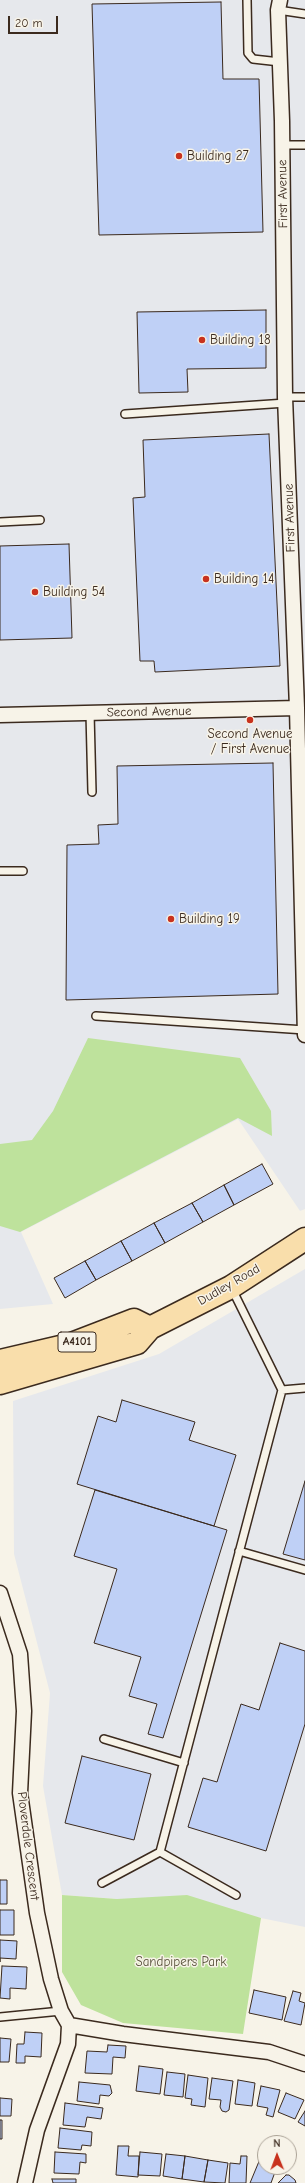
<!DOCTYPE html>
<html>
<head>
<meta charset="utf-8">
<style>
	body { margin:0 }
	#map { position:relative; width:305px; height:2183px; overflow:hidden; background:#f7f3e8; font-family:"Comic Neue",sans-serif }
	canvas { display:block }
	.north { position:absolute; left:257px; top:2135px; width:40px; height:40px; box-sizing:border-box; background:#f7f3e8; border:1px solid #aca397; border-radius:50%; rotate:359deg; font-size:11px; font-weight:700; line-height:16px; text-align:center; color:#3b2a1e }
	.north::after { content:''; display:block; margin:auto; width:14px; height:18px; background:#c8321e; clip-path:polygon(50% 0,100% 100%,50% 72%,0 100%) }
	.scale { position:absolute; left:8px; top:16px; width:50px; height:18px; box-sizing:border-box; border:2px solid #3b2a1e; border-top:0; padding-left:5px; font-size:12px; line-height:14px; white-space:nowrap; color:#3b2a1e; -webkit-text-stroke:3px #f7f3e8; paint-order:stroke }
</style>
</head>
<body>
<div id="map">
<canvas width="305" height="2183"></canvas>
<div class="north">N</div>
<div class="scale">20 m</div>
</div>
<script>
const g = document.querySelector('canvas').getContext('2d');
g.lineJoin = 'round';
function fill(path, color) { g.fillStyle = color; g.fill(path, 'evenodd'); }
const toPath = rows => new Path2D(rows.map(r => 'M' + r).join(''));
function strokePath(path, color, width, dash) { g.strokeStyle = color; g.lineWidth = width; g.lineCap = dash ? 'butt' : 'round'; g.setLineDash(dash || []); g.stroke(path); }
function label(font, color, halo, rows, align = 'center') {
  g.font = font + ' "Comic Neue",sans-serif'; g.lineWidth = 3; g.setLineDash([]); g.textBaseline = 'middle'; g.strokeStyle = halo; g.fillStyle = color; for (const [text, x, y, turn = 0] of rows) {
    g.save(); g.translate(x, y); g.rotate((+turn || 0) * Math.PI / 180); g.textAlign = isNaN(turn) ? turn : align; if (halo) g.strokeText(text, 0, 0); g.fillText(text, 0, 0); g.restore();
  }
}
const built = toPath([
	[0,0,305,0,305,1209,300,1211,238,1119,21,1232,53,1304,0,1309],
	[305,1269,305,1927,261,1918,117,1899,62,1895,43,1786,50,1693,14,1554,13,1401,159,1354]
]);
const green = toPath([
	[88,1038,240,1058,271,1111,272,1136,238,1118,20,1232,0,1226,0,1144,32,1140,53,1111],
	[62,1895,117,1899,187,1895,261,1918,243,2034,123,2023,81,2005,62,1972]
]);
const building = toPath([
	[221,2,223,79,259,79,263,232,99,235,92,4,221,2],
	[266,310,266,368,187,369,188,392,139,393,137,312,266,310],
	[269,434,280,666,155,672,154,661,140,661,133,498,145,497,143,440,269,434],
	[69,544,72,638,0,640,0,546,69,544],
	[273,763,278,994,66,1000,67,845,99,844,98,825,118,824,117,766,273,763],
	[262,1164,273,1184,234,1205,224,1185,262,1164],
	[224,1185,234,1205,203,1222,192,1203,224,1185],
	[192,1203,203,1222,165,1243,154,1223,192,1203],
	[154,1223,165,1243,132,1261,121,1241,154,1223],
	[121,1241,132,1261,96,1280,85,1261,121,1241],
	[85,1261,96,1280,65,1298,54,1278,85,1261],
	[122,1400,195,1422,189,1440,236,1455,214,1526,77,1484,98,1416,116,1422,122,1400],
	[305,1481,305,1560,283,1554,305,1481],
	[95,1490,227,1530,163,1738,148,1734,157,1704,129,1696,141,1657,94,1643,117,1569,74,1556,95,1490],
	[280,1643,305,1651,305,1724,266,1851,188,1827,203,1778,217,1782,241,1704,259,1710,280,1643],
	[82,1756,151,1774,134,1840,65,1823,82,1756],
	[0,1880,7,1880,7,1904,0,1904,0,1880],
	[0,1910,14,1910,14,1935,0,1935,0,1910],
	[0,1940,17,1941,16,1959,0,1958,0,1962,0,1940],
	[2,1966,27,1967,26,1989,10,1988,10,1999,0,1998,2,1966],
	[254,1990,286,1997,282,2020,249,2013,254,1990],
	[293,1991,301,1993,299,2001,305,2003,301,2025,284,2021,293,1991],
	[25,2032,42,2033,41,2057,25,2056,25,2063,16,2063,17,2044,24,2044,25,2032],
	[0,2038,11,2039,9,2062,0,2062,0,2038],
	[108,2045,126,2046,125,2058,113,2057,112,2074,85,2073,87,2051,107,2052,108,2045],
	[139,2066,163,2069,160,2094,136,2091,139,2066],
	[167,2072,185,2074,183,2097,164,2095,167,2072],
	[188,2075,208,2078,205,2107,191,2105,192,2099,185,2098,188,2075],
	[212,2078,233,2081,229,2110,226,2112,222,2111,220,2107,221,2100,209,2099,212,2078],
	[238,2080,255,2083,252,2106,235,2104,238,2080],
	[79,2082,110,2085,112,2093,109,2096,100,2095,99,2104,77,2101,79,2082],
	[261,2086,280,2090,273,2117,266,2115,268,2108,257,2106,261,2086],
	[286,2093,304,2100,295,2119,278,2112,286,2093],
	[0,2098,12,2099,11,2116,0,2116,0,2098],
	[65,2103,103,2108,101,2119,87,2117,85,2127,63,2125,65,2103],
	[305,2111,305,2126,298,2122,305,2111],
	[0,2120,2,2120,2,2139,0,2139,0,2120],
	[60,2128,92,2132,91,2146,82,2145,81,2150,58,2148,60,2128],
	[118,2146,129,2146,128,2156,139,2156,138,2177,116,2175,118,2146],
	[55,2152,86,2154,86,2163,80,2162,79,2174,54,2173,55,2152],
	[140,2152,162,2154,160,2176,138,2175,140,2152],
	[166,2154,185,2156,182,2179,163,2176,166,2154],
	[185,2156,208,2160,204,2182,182,2179,185,2156],
	[241,2156,247,2156,246,2183,229,2183,230,2163,240,2164,241,2156],
	[260,2159,265,2161,265,2167,275,2172,271,2183,250,2183,260,2159],
	[208,2160,228,2163,225,2183,204,2182,208,2160],
	[286,2175,289,2175,295,2180,296,2183,278,2183,286,2175],
	[52,2179,76,2179,76,2183,53,2183,52,2179]
]);
const lane = toPath([
	[247,0,248,53,253,59,280,62],
	[278,10,305,14],
	[283,145,305,145],
	[285,397,305,397],
	[125,414,286,403],
	[0,522,40,520],
	[90,713,92,792],
	[0,871,23,871],
	[96,1016,305,1030],
	[232,1289,282,1390,160,1852,236,1895],
	[282,1390,305,1388],
	[239,1551,305,1570],
	[104,1739,184,1763],
	[102,1883,160,1852],
	[0,2017,61,2011]
]);
const street = toPath([
	[280,0,278,10,282,121,285,397,297,708,305,1035],
	[0,715,297,708],
	[0,1593,20,1654,24,1711,20,1793,37,1913,51,1979,61,2011,69,2025,68,2044,37,2130,25,2183],
	[69,2025,123,2034,269,2052,305,2064]
]);
const primary = toPath([
	[0,1361,69,1345,134,1320,150,1328],
	[0,1383,137,1343,150,1328,231,1287,305,1239]
]);
const markers = [
	[179,156,4,"#c8321e"],
	[202,340,4,"#c8321e"],
	[206,579,4,"#c8321e"],
	[35,592,4,"#c8321e"],
	[250,720,4,"#c8321e"],
	[171,919,4,"#c8321e"]
];
const shields = [
	[77,1342,38]
];
const shieldNames = [
	["A4101",77,1342]
];
const poiNames = [
	["Building 27",187,156],
	["Building 18",210,340],
	["Building 14",214,579],
	["Building 54",43,592],
	["Second Avenue",250,734,"center"],
	["/ First Avenue",250,749,"center"],
	["Building 19",179,919]
];
const streetNames = [
	["First Avenue",283,194,-91],
	["First Avenue",290,518,-92],
	["Second Avenue",149,712,-1],
	["Dudley Road",229,1285,-30],
	["Ploverdale Crescent",28,1846,83]
];
const parkNames = [
	["Sandpipers Park",181,1962]
];
fill(built, '#e6e8ec');
fill(green, '#bee29c');
fill(building, '#bfd0f6');
strokePath(building, '#3b2a1e', 1);
strokePath(lane, '#3b2a1e', 10);
strokePath(street, '#3b2a1e', 17);
strokePath(primary, '#3b2a1e', 25);
strokePath(lane, '#f7f3e8', 7);
strokePath(street, '#f7f3e8', 14);
strokePath(primary, '#f9deab', 22);
for (const [x, y, r, color] of markers) { const dot = new Path2D(); dot.arc(x, y, r, 0, 2 * Math.PI); g.fillStyle = color; g.fill(dot); strokePath(dot, '#f7f3e8', 1.5); }
for (const [x, y, w] of shields) { const box = new Path2D(); box.roundRect(x - w / 2, y - 10, w, 20, 3); g.fillStyle = '#f7f3e8'; g.fill(box); strokePath(box, '#3b2a1e', 1); }
label('bold 12px', '#3b2a1e', null, shieldNames);
label('13px', '#3b2a1e', '#f7f3e8', poiNames, 'left');
label('13px', '#3b2a1e', '#f7f3e8', streetNames);
label('13px', '#554f37', '#f7f3e8', parkNames);
</script>
</body>
</html>
